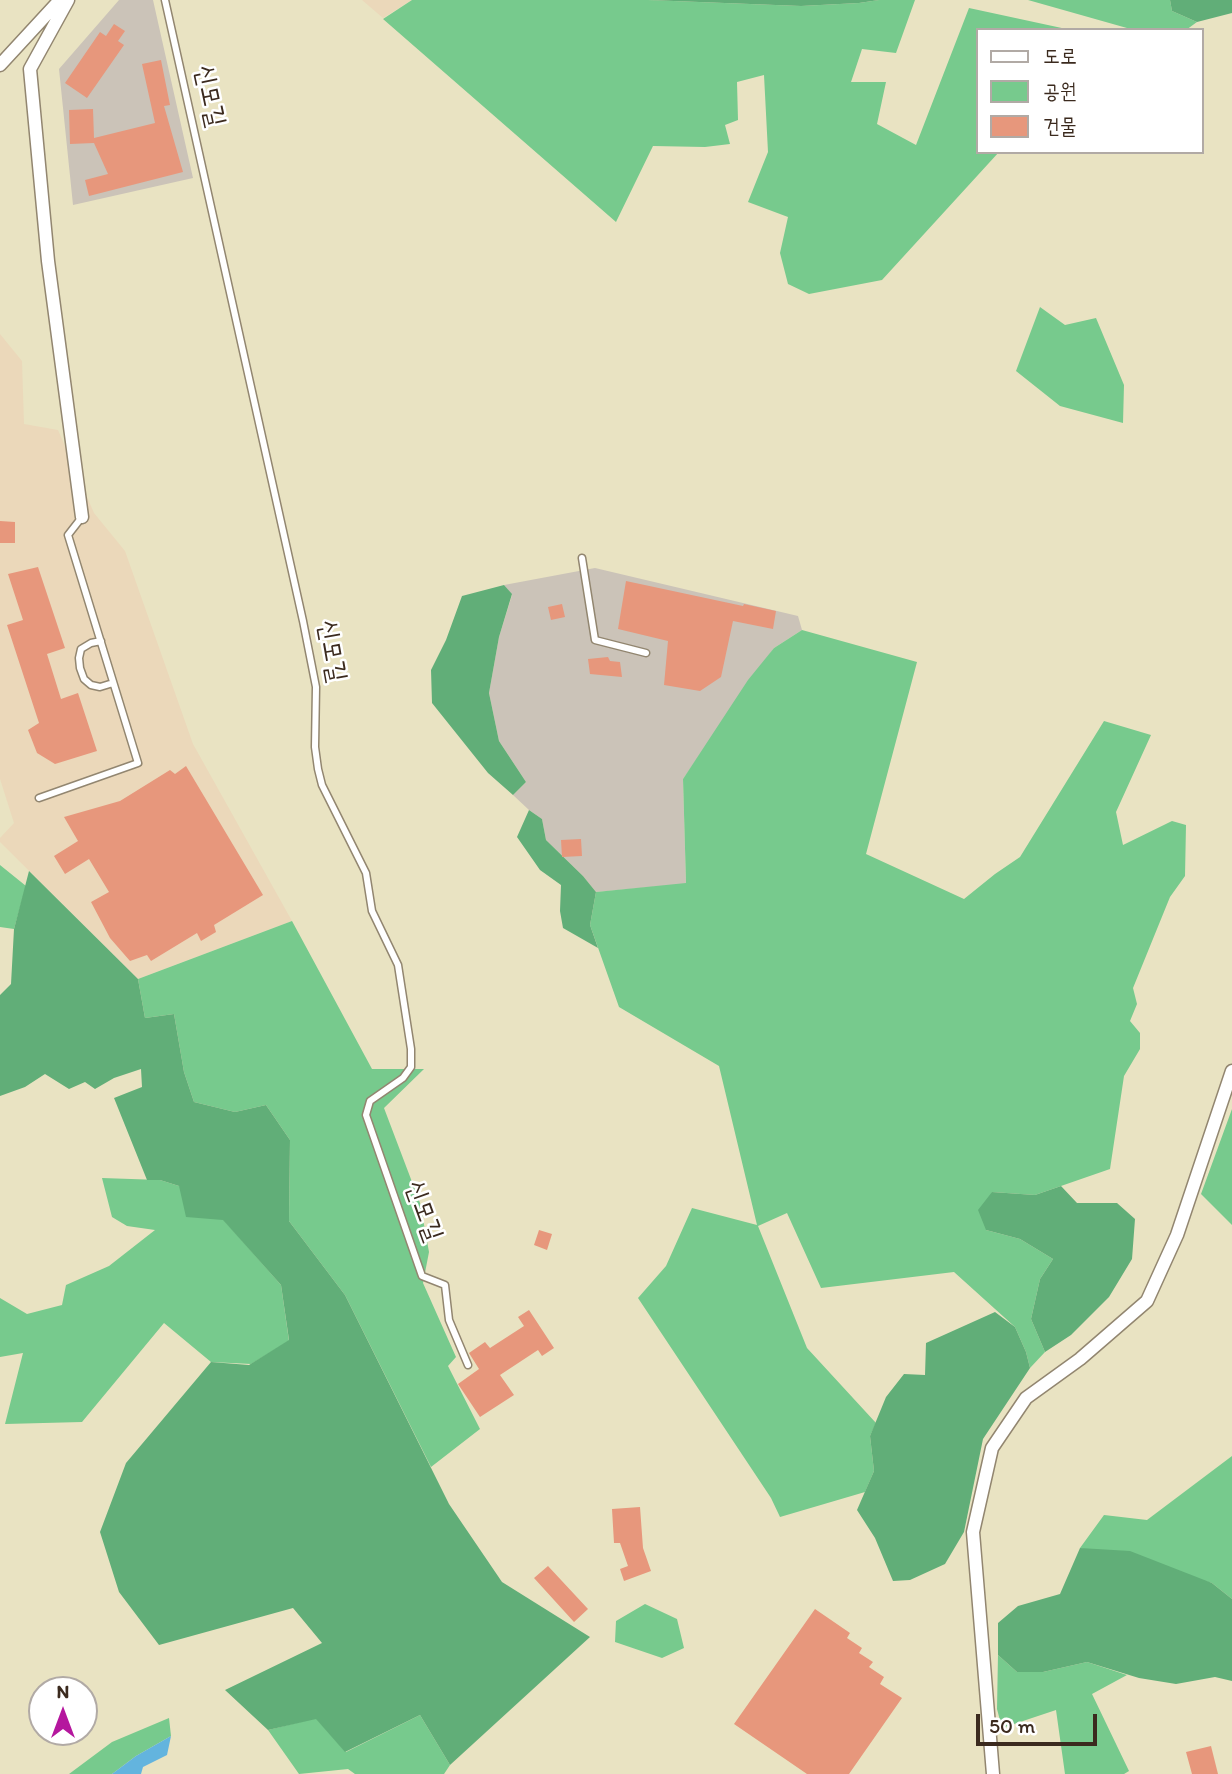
<!DOCTYPE html>
<html>
<head>
<meta charset="utf-8">
<style>
	body { margin:0 }
	#map { position:relative; width:1232px; height:1774px; overflow:hidden; background:#e9e3c2; font-family:Itim,"Poor Story",sans-serif }
	canvas { display:block }
	.legend { position:absolute; left:976px; top:28px; width:228px; height:126px; box-sizing:border-box; background:#fff; border:2px solid #b1aaa5; margin:0; padding:9px 12px; list-style:none; font-size:21px; color:#3b2a1e }
	.legend li { display:flex; align-items:center; gap:14px; height:35px }
	.legend b { width:35px; border:2px solid #b1aaa5 }
	.north { position:absolute; left:28px; top:1676px; width:70px; height:70px; box-sizing:border-box; background:#fff; border:2px solid #b1aaa5; border-radius:50%; rotate:0deg; font-size:19px; font-weight:700; line-height:28px; text-align:center; color:#3b2a1e }
	.north::after { content:''; display:block; margin:auto; width:24px; height:32px; background:#b5179e; clip-path:polygon(50% 0,100% 100%,50% 72%,0 100%) }
	.scale { position:absolute; left:976px; top:1714px; width:121px; height:32px; box-sizing:border-box; border:4px solid #3b2a1e; border-top:0; padding-left:9px; font-size:21px; line-height:24px; white-space:nowrap; color:#3b2a1e; -webkit-text-stroke:5px #fff; paint-order:stroke }
</style>
</head>
<body>
<div id="map">
<canvas width="1232" height="1774"></canvas>
<ul class="legend">
<li><b style="height:9px;background:#fff"></b>도로</li>
<li><b style="height:19px;background:#77ca8d"></b>공원</li>
<li><b style="height:19px;background:#e7977c"></b>건물</li>
</ul>
<div class="north">N</div>
<div class="scale">50 m</div>
</div>
<script>
const g = document.querySelector('canvas').getContext('2d');
g.lineJoin = 'round';
function fill(path, color) { g.fillStyle = color; g.fill(path, 'evenodd'); }
const toPath = rows => new Path2D(rows.map(r => 'M' + r).join(''));
function strokePath(path, color, width, dash) { g.strokeStyle = color; g.lineWidth = width; g.lineCap = dash ? 'butt' : 'round'; g.setLineDash(dash || []); g.stroke(path); }
function label(font, color, halo, rows, align = 'center') {
  g.font = font + ' Itim,"Poor Story",sans-serif'; g.lineWidth = 5; g.setLineDash([]); g.textBaseline = 'middle'; g.strokeStyle = halo; g.fillStyle = color; for (const [text, x, y, turn = 0] of rows) {
    g.save(); g.translate(x, y); g.rotate((+turn || 0) * Math.PI / 180); g.textAlign = isNaN(turn) ? turn : align; if (halo) g.strokeText(text, 0, 0); g.fillText(text, 0, 0); g.restore();
  }
}
const built = toPath([
	[362,0,412,0,383,18],
	[0,334,22,361,24,424,58,430,94,513,125,551,193,744,292,921,138,979,0,842,0,838,14,823,0,779]
]);
const industrial = toPath([
	[119,0,153,0,193,178,73,205,59,69],
	[595,568,798,616,802,630,774,648,683,779,686,884,596,892,583,876,546,840,542,819,529,810,513,795,526,782,499,741,489,693,499,637,512,595,504,585]
]);
const green = toPath([
	[412,0,648,0,801,6,859,3,879,0,915,0,896,53,862,49,851,82,886,82,877,124,916,145,969,8,1071,30,978,30,978,152,999,152,882,280,809,294,788,284,780,253,788,217,748,202,768,152,764,75,737,82,738,120,725,125,730,144,705,147,653,146,616,222,383,19],
	[1028,0,1170,0,1172,11,1197,22,1186,30,1134,30],
	[1040,307,1065,325,1096,318,1124,385,1123,423,1060,406,1016,371],
	[802,630,917,662,866,854,964,899,995,874,1020,857,1104,721,1151,735,1116,812,1123,845,1172,821,1186,825,1185,876,1170,897,1133,988,1137,1004,1130,1021,1140,1033,1140,1049,1124,1076,1110,1169,1035,1195,992,1192,986,1230,1020,1239,1053,1259,1040,1279,1031,1319,1045,1352,1030,1368,1026,1352,1015,1327,954,1272,821,1288,787,1213,758,1226,807,1348,876,1423,870,1436,874,1471,865,1492,780,1517,771,1498,638,1298,666,1266,692,1208,757,1225,719,1066,619,1007,590,925,596,892,686,883,683,779,748,680,774,648],
	[0,865,26,886,14,929,0,927],
	[292,921,372,1069,424,1069,384,1108,420,1203,429,1252,423,1283,456,1357,448,1366,480,1429,431,1467,345,1295,289,1221,290,1140,266,1105,235,1112,194,1102,184,1072,174,1014,145,1018,138,979],
	[1232,1109,1232,1225,1201,1194],
	[102,1178,160,1180,179,1186,223,1219,281,1285,289,1341,251,1364,211,1362,164,1323,82,1422,5,1424,23,1353,0,1357,0,1298,27,1314,62,1305,66,1285,109,1266,155,1230,127,1226,112,1217],
	[1232,1456,1232,1599,1212,1583,1080,1548,1104,1515,1147,1520],
	[645,1604,677,1619,684,1648,662,1658,615,1642,616,1621],
	[998,1655,1017,1672,1043,1672,1087,1662,1127,1675,1092,1694,1129,1771,1124,1774,1065,1774,1056,1710,1002,1728,997,1709],
	[420,1715,450,1765,444,1774,355,1774,348,1769,299,1774,268,1730,316,1718,346,1752],
	[169,1718,171,1736,136,1756,112,1774,69,1774,112,1742]
]);
const forest = toPath([
	[648,0,879,0,859,3,801,6],
	[1170,0,1232,0,1232,13,1197,22,1172,11],
	[504,585,512,594,499,637,489,693,499,741,526,782,513,795,488,773,432,703,431,670,446,640,462,596],
	[529,810,542,819,546,840,583,876,596,892,590,925,598,948,563,928,560,911,561,885,540,870,517,837],
	[29,871,138,979,145,1018,174,1014,184,1072,194,1102,235,1112,266,1105,290,1140,289,1221,345,1295,449,1504,502,1582,590,1637,450,1765,420,1715,345,1752,316,1719,268,1730,225,1690,322,1643,293,1608,159,1645,119,1592,100,1532,126,1463,211,1362,249,1365,289,1340,281,1285,223,1220,186,1217,179,1186,160,1180,147,1180,114,1098,142,1087,141,1069,114,1078,95,1089,85,1082,69,1089,45,1074,25,1087,0,1096,0,995,11,984,14,929],
	[1061,1186,1077,1203,1117,1203,1135,1219,1132,1259,1109,1297,1071,1335,1045,1352,1031,1319,1040,1279,1053,1259,1020,1239,986,1230,978,1210,992,1192,1035,1195],
	[995,1312,1015,1327,1026,1352,1030,1368,983,1439,964,1532,945,1564,910,1580,893,1581,875,1538,857,1510,874,1471,870,1436,886,1397,904,1374,925,1375,926,1343],
	[1080,1548,1130,1551,1212,1583,1232,1599,1232,1681,1215,1677,1176,1684,1139,1678,1087,1662,1043,1672,1017,1672,998,1655,998,1623,1018,1606,1060,1594]
]);
const water = toPath([
	[171,1736,167,1755,143,1767,141,1774,112,1774,136,1756]
]);
const building = toPath([
	[114,24,125,31,118,41,124,45,87,98,65,83,100,32,106,36],
	[161,60,170,105,164,106,183,172,89,196,85,180,108,174,94,143,70,144,69,110,93,109,94,138,155,123,142,64],
	[0,521,15,522,15,543,0,543],
	[38,567,65,648,47,654,61,699,78,693,97,751,55,764,37,753,28,730,39,723,7,625,23,620,8,574],
	[626,581,743,606,744,604,776,611,773,629,733,621,721,677,700,691,664,685,668,641,618,629],
	[562,604,565,617,551,620,548,607],
	[608,657,610,661,620,662,622,677,590,674,588,659],
	[186,766,263,895,214,925,216,932,201,941,197,933,151,961,147,955,130,961,110,938,91,902,109,892,89,859,65,874,54,856,78,841,64,817,120,801,170,770,175,774],
	[581,839,582,856,562,857,561,840],
	[539,1230,552,1234,547,1250,534,1245],
	[529,1310,554,1348,542,1356,538,1350,500,1375,514,1395,480,1417,458,1384,479,1369,469,1353,485,1342,490,1348,524,1326,518,1317],
	[640,1507,643,1548,651,1571,624,1581,620,1569,628,1566,620,1543,614,1543,612,1509],
	[548,1566,588,1609,574,1622,534,1578],
	[815,1609,850,1633,847,1638,862,1648,859,1653,873,1662,869,1667,884,1677,880,1684,902,1698,849,1774,807,1774,734,1724],
	[1211,1746,1218,1774,1192,1774,1186,1752]
]);
const service = toPath([
	[165,0,303,621,316,687,315,747,318,769,322,785,366,873,372,911,398,965,411,1049,411,1067,403,1078,370,1101,366,1115,422,1276,445,1285,449,1320,468,1365],
	[582,558,595,640,646,653],
	[101,641,91,643,81,649,79,658,80,668,84,679,91,685,100,687,113,683],
	[39,798,138,763,68,535,82,517]
]);
const minor = toPath([
	[68,0,30,69,48,261,82,517],
	[0,65,60,0],
	[993,1774,973,1532,992,1448,1026,1398,1080,1359,1147,1301,1177,1235,1232,1071]
]);
const streetNames = [
	["신모길",209,96,78],
	["신모길",331,651,80],
	["신모길",423,1211,70]
];
fill(built, '#ebd8ba');
fill(industrial, '#cbc3b8');
fill(green, '#77ca8d');
fill(forest, '#61ae78');
fill(water, '#63b4de');
fill(building, '#e7977c');
strokePath(service, '#928670', 9);
strokePath(minor, '#928670', 15);
strokePath(service, '#fff', 6);
strokePath(minor, '#fff', 12);
label('26px', '#3b2a1e', '#fff', streetNames);
</script>
</body>
</html>
